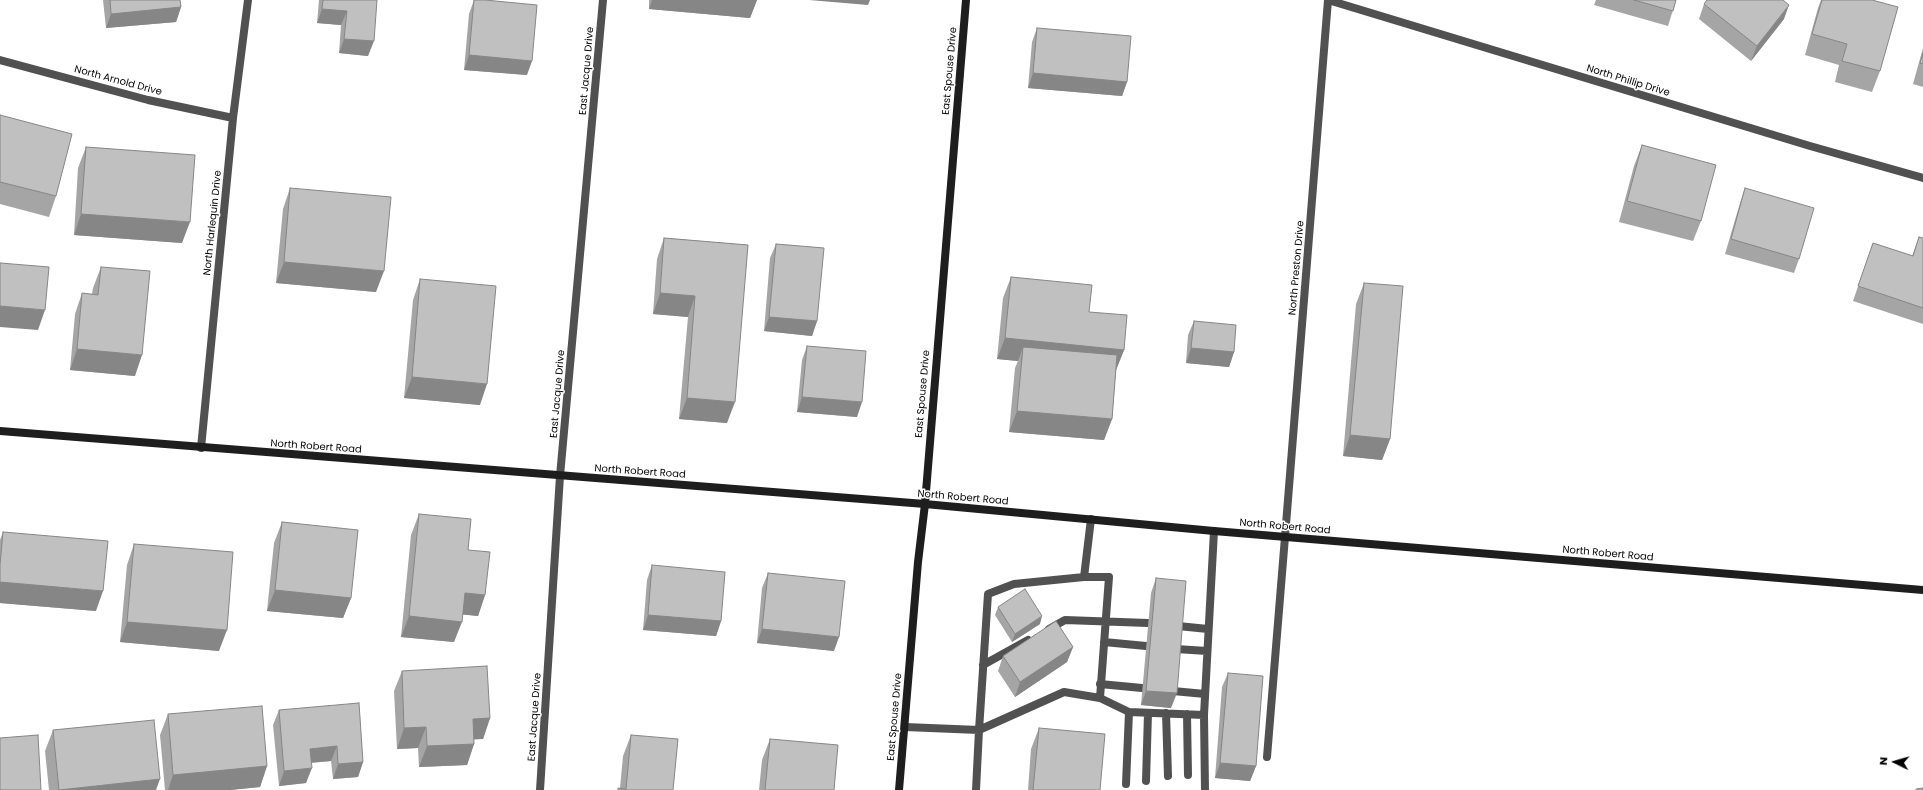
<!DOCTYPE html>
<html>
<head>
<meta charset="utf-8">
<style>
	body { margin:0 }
	#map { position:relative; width:1923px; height:790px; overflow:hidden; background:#fff; font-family:Poppins,sans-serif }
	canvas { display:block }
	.north { position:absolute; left:1875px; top:742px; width:40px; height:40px; -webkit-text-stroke:3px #fff; paint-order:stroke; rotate:275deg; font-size:11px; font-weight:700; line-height:16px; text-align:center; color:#000 }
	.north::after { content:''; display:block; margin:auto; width:14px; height:18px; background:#000; clip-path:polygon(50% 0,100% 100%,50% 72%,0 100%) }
</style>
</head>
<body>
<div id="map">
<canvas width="1923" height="790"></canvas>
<div class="north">N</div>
</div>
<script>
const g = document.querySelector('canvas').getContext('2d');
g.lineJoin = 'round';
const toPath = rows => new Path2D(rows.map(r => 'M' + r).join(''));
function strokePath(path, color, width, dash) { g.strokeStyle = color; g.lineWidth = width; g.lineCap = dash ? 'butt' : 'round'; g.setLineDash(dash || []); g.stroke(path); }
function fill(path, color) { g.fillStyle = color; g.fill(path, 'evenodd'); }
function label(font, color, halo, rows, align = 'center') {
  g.font = font + ' Poppins,sans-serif'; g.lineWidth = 3; g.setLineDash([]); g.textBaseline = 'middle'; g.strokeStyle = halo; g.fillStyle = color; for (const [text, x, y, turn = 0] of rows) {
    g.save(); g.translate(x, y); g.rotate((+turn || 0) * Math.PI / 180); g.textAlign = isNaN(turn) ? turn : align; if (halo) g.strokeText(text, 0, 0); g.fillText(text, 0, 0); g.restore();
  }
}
const lane = toPath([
	[1178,626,1208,629],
	[1049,629,1065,620,1148,623],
	[1104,642,1146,646],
	[1176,649,1207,651],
	[983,665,1028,640],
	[1100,684,1142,688],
	[1173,691,1205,694],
	[1100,698,1129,712,1204,715],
	[1166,713,1168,776],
	[1187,714,1188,775],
	[905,727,979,730,988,594,1014,584,1084,577],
	[1267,757,1285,537],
	[1146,781,1148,713],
	[1126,784,1129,712],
	[976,790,979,730,1064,692,1100,698,1109,577,1084,577,1091,519],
	[1205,790,1204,715,1214,531]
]);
const street = toPath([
	[1328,0,1810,146,1923,178],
	[0,60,148,100,233,118],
	[201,448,233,118,248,0],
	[1285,537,1328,0],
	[540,790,560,476,603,0]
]);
const secondary = toPath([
	[0,431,925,504,1214,531,1923,590],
	[899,790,918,562,925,504,966,0]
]);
const wall = toPath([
	[103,0,180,0,181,7,176,22,106,28],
	[319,0,377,0,368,56,339,53,341,25,317,23],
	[474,0,527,75,464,70,469,14],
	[649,0,757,0,750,18,649,9],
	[1596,0,1676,0,1668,26,1594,5],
	[1821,0,1872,0,1880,71,1872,92,1835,82,1839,65,1805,55,1818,8],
	[1704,4,1784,19,1751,61,1699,19],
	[1037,28,1127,82,1122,96,1028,88,1032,42],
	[1923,48,1923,87,1913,84],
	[0,115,56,196,49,217,0,204],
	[1642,145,1701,221,1693,241,1619,222,1634,166],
	[86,147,182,243,74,235,78,168],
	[290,188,376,292,276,283,283,209],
	[1745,188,1799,259,1794,273,1725,254,1740,203],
	[1919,237,1923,238,1923,324,1853,301,1873,243,1912,256],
	[664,238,748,245,727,423,679,419,688,317,653,314,657,259],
	[776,244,817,321,812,336,764,331,770,258],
	[101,267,135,376,70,370,75,314,82,293,92,294,93,288],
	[1011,277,1089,312,1124,350,1116,370,1112,419,1104,440,1009,432,1015,368,1018,361,997,359,1003,298],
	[420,279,480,405,404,398,413,300],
	[1364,283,1390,439,1382,460,1343,456,1356,304],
	[1194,321,1234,352,1229,367,1186,363,1188,335],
	[807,346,857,417,797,412,802,360],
	[419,514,468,550,485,595,478,616,462,614,454,642,401,637,411,535],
	[282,522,351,598,343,618,267,611,274,543],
	[3,532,96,611,0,603,0,540],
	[134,544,219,651,120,642,127,565],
	[652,565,721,621,716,636,643,630,647,580],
	[768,573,834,651,757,643,762,588],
	[1156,578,1171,708,1141,705,1151,593],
	[998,607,1040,624,1012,642,995,615],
	[1073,647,1067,662,1015,697,998,671,1003,656],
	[402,671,490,718,483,739,474,739,474,744,467,765,419,767,418,748,397,749,394,691],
	[1228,673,1256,766,1250,781,1215,778,1222,687],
	[279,710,363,762,358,777,333,779,331,761,311,763,306,783,279,786,273,725],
	[168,714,267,766,260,787,230,790,165,790,160,735],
	[1039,728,1100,790,1028,790,1031,749],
	[53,730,156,790,49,790,45,751],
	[631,735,673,790,618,790,618,788,620,788,623,756],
	[770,739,834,790,759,790,762,760]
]);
const shadedWall = toPath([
	[652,0,757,0,750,18,649,9],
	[809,0,870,0,868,5],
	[1789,5,1784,19,1751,61,1757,46],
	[181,7,176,22,106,28,111,14],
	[322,9,347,11,341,25,317,23],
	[344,39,374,41,368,56,339,53],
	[469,55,532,61,527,75,464,70],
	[1033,73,1127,82,1122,96,1028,88],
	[81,214,190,222,182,243,74,235],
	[284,262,384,271,376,292,276,283],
	[660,293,695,296,688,317,653,314],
	[0,306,45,310,38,330,0,327],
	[769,317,817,321,812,336,764,331],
	[1005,338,1124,350,1116,370,1021,361,1023,347,1018,361,997,359],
	[1191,348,1234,352,1229,367,1186,363],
	[77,349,142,355,135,376,70,370],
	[412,377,487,384,480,405,404,398],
	[802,397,862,402,857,417,797,412],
	[687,398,735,402,727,423,679,419],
	[1017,411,1112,419,1104,440,1009,432],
	[1350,435,1390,439,1382,460,1343,456],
	[0,582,103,591,96,611,0,603],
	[275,590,351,598,343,618,267,611],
	[465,593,485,595,478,616,457,614],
	[648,615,721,621,716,636,643,630],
	[409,616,462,622,454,642,401,637],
	[1042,616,1040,624,1012,642,1015,634],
	[127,622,227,630,219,651,120,642],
	[762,629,839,637,834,651,757,643],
	[1073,647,1067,662,1015,697,1020,682],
	[1146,691,1177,693,1171,708,1141,705],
	[490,718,483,739,465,740,473,719],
	[426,727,418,748,397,749,404,728],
	[474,744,467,765,419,767,427,746],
	[337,746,331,761,305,763,310,749],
	[363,762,358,777,333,779,338,764],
	[1220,763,1256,766,1250,781,1215,778],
	[267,766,260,787,230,790,168,790,173,775],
	[312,768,306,783,279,786,284,771],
	[160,779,156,790,59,790]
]);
const building = toPath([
	[110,0,180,0,181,7,111,14,110,0],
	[323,0,377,0,374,41,344,39,347,11,322,9,323,0],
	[474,0,485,0,537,5,532,61,469,55,474,0],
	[1634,0,1676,0,1673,11,1634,0],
	[1707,0,1783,0,1789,5,1757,46,1704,4,1707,0],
	[1822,0,1872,0,1898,7,1880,71,1842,61,1847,44,1812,34,1822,0],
	[1037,28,1131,36,1127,82,1033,73,1037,28],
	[1923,53,1923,64,1920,63,1923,53],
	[0,115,72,134,56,196,0,182,0,115],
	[1642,145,1716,165,1701,221,1627,201,1642,145],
	[86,147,195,155,190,222,81,214,86,147],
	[290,188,391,197,384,271,284,262,290,188],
	[1745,188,1814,208,1799,259,1731,239,1745,188],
	[1919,237,1923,238,1923,308,1858,286,1873,243,1913,256,1919,237],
	[664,238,748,245,735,402,687,398,695,296,660,293,664,238],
	[776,244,824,248,817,321,769,317,776,244],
	[0,263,49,267,45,310,0,306,0,263],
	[101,267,150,271,142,355,77,349,82,293,98,295,101,267],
	[1011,277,1092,285,1089,312,1127,315,1124,350,1005,338,1011,277],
	[420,279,496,286,487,384,412,377,420,279],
	[1364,283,1403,286,1390,439,1350,435,1364,283],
	[1194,321,1236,325,1234,352,1191,348,1194,321],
	[807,346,866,351,862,402,802,397,807,346],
	[1023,347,1117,355,1112,419,1017,411,1023,347],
	[419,514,471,519,468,550,490,552,485,595,465,593,462,622,409,616,419,514],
	[282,522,358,530,351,598,275,590,282,522],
	[3,532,108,541,103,591,0,582,0,565,3,532],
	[134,544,233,552,227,630,127,622,134,544],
	[652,565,725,572,721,621,648,615,652,565],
	[768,573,845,581,839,637,762,629,768,573],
	[1156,578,1186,581,1177,693,1146,691,1156,578],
	[1025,589,1042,616,1015,634,998,607,1025,589],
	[1056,621,1073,647,1020,682,1003,656,1056,621],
	[487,666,490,718,473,719,474,744,427,746,426,727,404,728,402,671,487,666],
	[1228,673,1263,676,1256,766,1220,763,1228,673],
	[359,703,363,762,338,764,337,746,310,749,312,768,284,771,279,710,359,703],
	[262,706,267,766,173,775,168,714,262,706],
	[154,720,160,779,59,790,53,730,154,720],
	[1039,728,1105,734,1100,790,1033,790,1039,728],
	[38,735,41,790,0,790,0,738,38,735],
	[631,735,678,739,673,790,618,790,618,788,626,789,631,735],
	[770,739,838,745,834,790,765,790,770,739],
	[1923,788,1923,790,1916,790,1916,789,1923,788]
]);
const streetNames = [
	["East Jacque Drive",587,71,-85],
	["East Spouse Drive",950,71,-85],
	["North Arnold Drive",118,81,15],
	["North Phillip Drive",1628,81,17],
	["North Harlequin Drive",213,223,-84],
	["North Preston Drive",1297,268,-85],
	["East Jacque Drive",558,394,-85],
	["East Spouse Drive",923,394,-85],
	["North Robert Road",316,447,4],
	["North Robert Road",640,472,4],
	["North Robert Road",963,498,5],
	["North Robert Road",1285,527,5],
	["North Robert Road",1608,554,5],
	["East Jacque Drive",535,717,-86],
	["East Spouse Drive",895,717,-85]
];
strokePath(lane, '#515151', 8);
strokePath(street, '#515151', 8);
strokePath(secondary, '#1e1e1e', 8);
fill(wall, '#a5a5a5');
fill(shadedWall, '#868686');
fill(building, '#c0c0c0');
strokePath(building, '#868686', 1);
label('10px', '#000', '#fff', streetNames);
</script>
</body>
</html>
